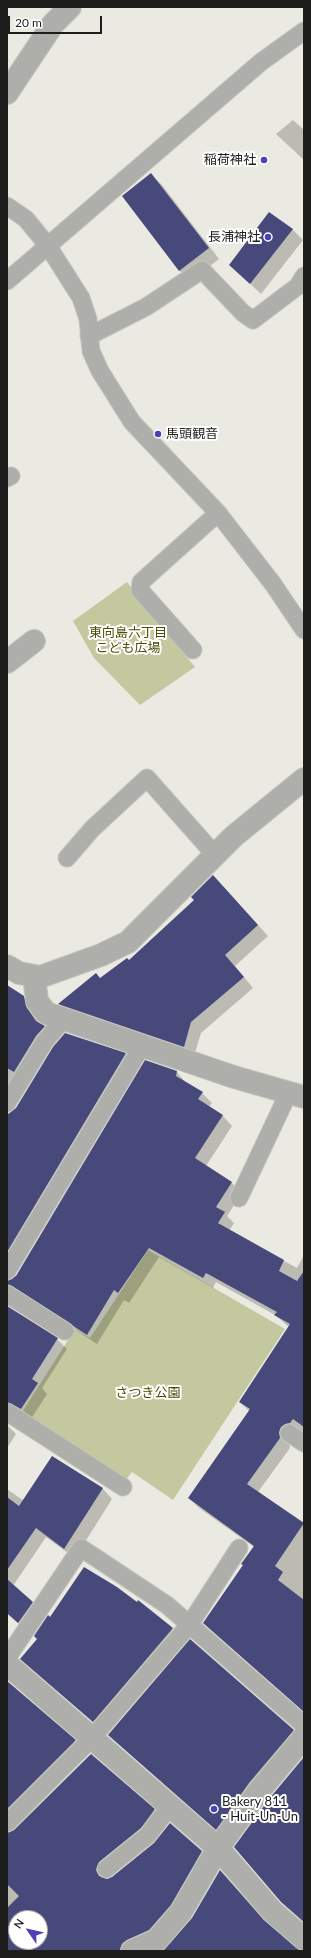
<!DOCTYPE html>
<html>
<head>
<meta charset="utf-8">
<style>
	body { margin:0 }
	#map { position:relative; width:311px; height:1958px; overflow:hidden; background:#eaeae2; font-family:Lato,sans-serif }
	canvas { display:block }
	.frame { position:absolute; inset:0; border:8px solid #1d1e1b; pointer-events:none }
	.north { position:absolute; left:8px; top:1910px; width:40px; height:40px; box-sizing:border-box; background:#fff; border:1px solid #a5a5a4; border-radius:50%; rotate:304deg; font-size:11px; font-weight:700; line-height:16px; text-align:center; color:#1d1e1b }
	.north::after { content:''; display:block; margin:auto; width:14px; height:18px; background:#4b40b7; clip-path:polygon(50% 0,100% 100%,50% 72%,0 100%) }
	.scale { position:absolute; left:8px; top:16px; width:94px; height:18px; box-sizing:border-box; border:2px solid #1d1e1b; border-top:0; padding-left:5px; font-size:12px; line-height:14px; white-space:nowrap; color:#1d1e1b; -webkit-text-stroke:3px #fff; paint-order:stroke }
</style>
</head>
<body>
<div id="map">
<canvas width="311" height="1958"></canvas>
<div class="frame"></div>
<div class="north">N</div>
<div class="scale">20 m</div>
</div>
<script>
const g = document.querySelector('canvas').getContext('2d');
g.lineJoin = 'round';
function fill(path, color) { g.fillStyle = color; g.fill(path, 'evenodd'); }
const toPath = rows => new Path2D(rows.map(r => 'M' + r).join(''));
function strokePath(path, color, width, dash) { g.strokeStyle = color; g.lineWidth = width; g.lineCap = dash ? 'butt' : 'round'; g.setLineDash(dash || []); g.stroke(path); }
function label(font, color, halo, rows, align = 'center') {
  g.font = font + ' Lato,"Noto Sans JP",sans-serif'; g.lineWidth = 4; g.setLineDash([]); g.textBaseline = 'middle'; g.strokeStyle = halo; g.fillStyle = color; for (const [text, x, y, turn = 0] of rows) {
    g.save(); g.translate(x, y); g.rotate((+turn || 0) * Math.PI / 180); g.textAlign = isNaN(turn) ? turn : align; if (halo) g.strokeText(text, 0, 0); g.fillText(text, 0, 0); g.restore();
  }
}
const green = toPath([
	[127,582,195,667,140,705,94,658,73,621],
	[148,1250,285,1329,173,1500,132,1472,124,1482,21,1414,75,1329,90,1338]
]);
const shadow = toPath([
	[293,120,304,130,304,160,276,134],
	[151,174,162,185,219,259,191,281,180,271,123,197],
	[270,214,293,230,303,240,261,294,241,275],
	[223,886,268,936,235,966,253,988,201,1033,194,1056,69,1014,59,1004,129,961,196,900],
	[7,987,23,997,33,1007,37,1019,54,1036,7,1112],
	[66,1034,125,1054,135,1064,8,1276,8,1281,16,1277,177,1072,186,1083,202,1093,212,1103,209,1107,223,1116,232,1126,206,1166,232,1183,242,1193,227,1216,234,1223,229,1231,297,1268,304,1255,304,1434,289,1442,290,1448,258,1492,304,1525,304,1712,204,1623,244,1566,254,1547,199,1508,189,1498,250,1412,240,1402,289,1327,275,1315,216,1282,213,1288,159,1257,129,1303,124,1300,97,1344,23,1295,7,1303,7,1114,16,1109],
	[7,1305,8,1308,57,1339,67,1349,42,1388,47,1394,31,1419,8,1417,8,1426,16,1434,7,1448],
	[52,1457,103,1489,112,1499,75,1558,46,1537,13,1586,42,1612,29,1632,7,1614,7,1489,24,1501],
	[138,1602,180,1636,100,1728,29,1666,38,1639,50,1618],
	[7,1681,85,1751,7,1831],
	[293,1730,303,1740,226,1838,109,1735],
	[91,1755,164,1820,109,1871,106,1881,201,1851,211,1861,135,1951,15,1951,7,1943,7,1833,15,1831],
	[16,1918,40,1918,40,1942,16,1942],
	[304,1758,304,1923,282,1902]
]);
const building = toPath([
	[151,173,209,248,179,271,122,196],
	[269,212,293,229,250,284,229,265],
	[213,875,258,925,225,955,244,977,191,1022,184,1047,58,1004,96,973,100,978,127,958,129,960,194,900,191,897],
	[7,985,24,996,27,1008,36,1021,45,1026,36,1036,14,1072,7,1068],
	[65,1033,126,1053,7,1252,7,1115,16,1108,53,1047],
	[145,1060,177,1071,176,1076,203,1092,198,1099,223,1115,195,1158,232,1182,216,1207,225,1212,218,1223,284,1260,279,1271,297,1281,304,1271,304,1427,293,1419,290,1423,285,1424,281,1427,279,1432,280,1438,247,1484,304,1523,275,1566,283,1572,278,1580,304,1600,304,1712,203,1623,243,1565,241,1564,254,1546,188,1498,250,1409,239,1402,290,1324,274,1315,277,1312,206,1273,203,1278,149,1248,118,1293,114,1290,87,1335,12,1286,7,1284,7,1281,16,1276],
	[7,1306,58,1338,32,1379,38,1383,21,1409,7,1402],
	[52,1456,103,1488,64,1549,36,1528,7,1570,7,1497,19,1506],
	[84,1567,117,1587,137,1602,138,1600,173,1628,93,1722,20,1659,37,1639,34,1636,48,1615,50,1617],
	[7,1579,33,1602,18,1623,7,1613],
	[190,1639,294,1730,249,1783,216,1830,108,1735],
	[7,1681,76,1740,7,1809],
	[91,1754,155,1809,141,1828,99,1862,96,1870,99,1876,107,1879,112,1877,154,1843,170,1823,202,1851,171,1905,149,1930,127,1940,122,1944,120,1951,7,1951,7,1908,19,1896,7,1884,7,1833,14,1830],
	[16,1918,40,1918,40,1942,16,1942],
	[304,1757,304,1922,281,1902,234,1847,269,1799],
	[220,1870,264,1920,301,1951,163,1951,192,1918]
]);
const lane = toPath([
	[7,206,26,219,48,246,81,298,88,319,91,351,100,371,132,422,218,513,273,584,304,630],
	[7,281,261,62,304,31],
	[89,336,146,307,202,270,243,313,253,320,298,286,304,276],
	[7,478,11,476],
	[193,650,140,590,141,582,218,513],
	[67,858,92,829,147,778,215,855],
	[7,1103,45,1041,64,1019],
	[239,1198,289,1092],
	[7,1271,142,1046],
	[7,1294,65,1331],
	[7,1412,123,1487],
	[289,1433,304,1443],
	[7,1658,81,1548,167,1605,304,1725],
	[7,1823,92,1738,190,1624,239,1548],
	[106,1869,148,1835,170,1806]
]);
const street = toPath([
	[7,93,53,24,70,7],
	[7,662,34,641],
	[7,966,19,973,40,977,101,955,128,942,234,836,304,779],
	[34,976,37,1001,46,1013,234,1077,304,1097],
	[7,1664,218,1848,272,1911,304,1939],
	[132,1951,157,1940,181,1912,218,1848,259,1791,304,1737]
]);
const markers = [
	[264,160,4,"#4b40b7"],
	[268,237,4,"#4b40b7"],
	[158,434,4,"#4b40b7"],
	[214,1809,4,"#4b40b7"]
];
const poiNames = [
	["稲荷神社",256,160],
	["長浦神社",260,237],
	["馬頭観音",166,434,"left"],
	["Bakery 811",222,1802,"left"],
	["- Huit-Un-Un",222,1817,"left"]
];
const parkNames = [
	["東向島六丁目",128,633],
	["こども広場",128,648],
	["さつき公園",148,1393]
];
fill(green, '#c4c89e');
fill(shadow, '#0003');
fill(building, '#48497b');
strokePath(lane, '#c5c5be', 19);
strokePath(street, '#c5c5be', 24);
strokePath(lane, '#aeaeab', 17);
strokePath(street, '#aeaeab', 22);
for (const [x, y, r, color] of markers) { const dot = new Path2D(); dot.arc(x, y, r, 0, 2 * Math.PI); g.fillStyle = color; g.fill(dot); strokePath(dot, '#fff', 1.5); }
label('13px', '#1d1e1b', '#fff', poiNames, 'right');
label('13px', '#4b4d01', '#fff', parkNames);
</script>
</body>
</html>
